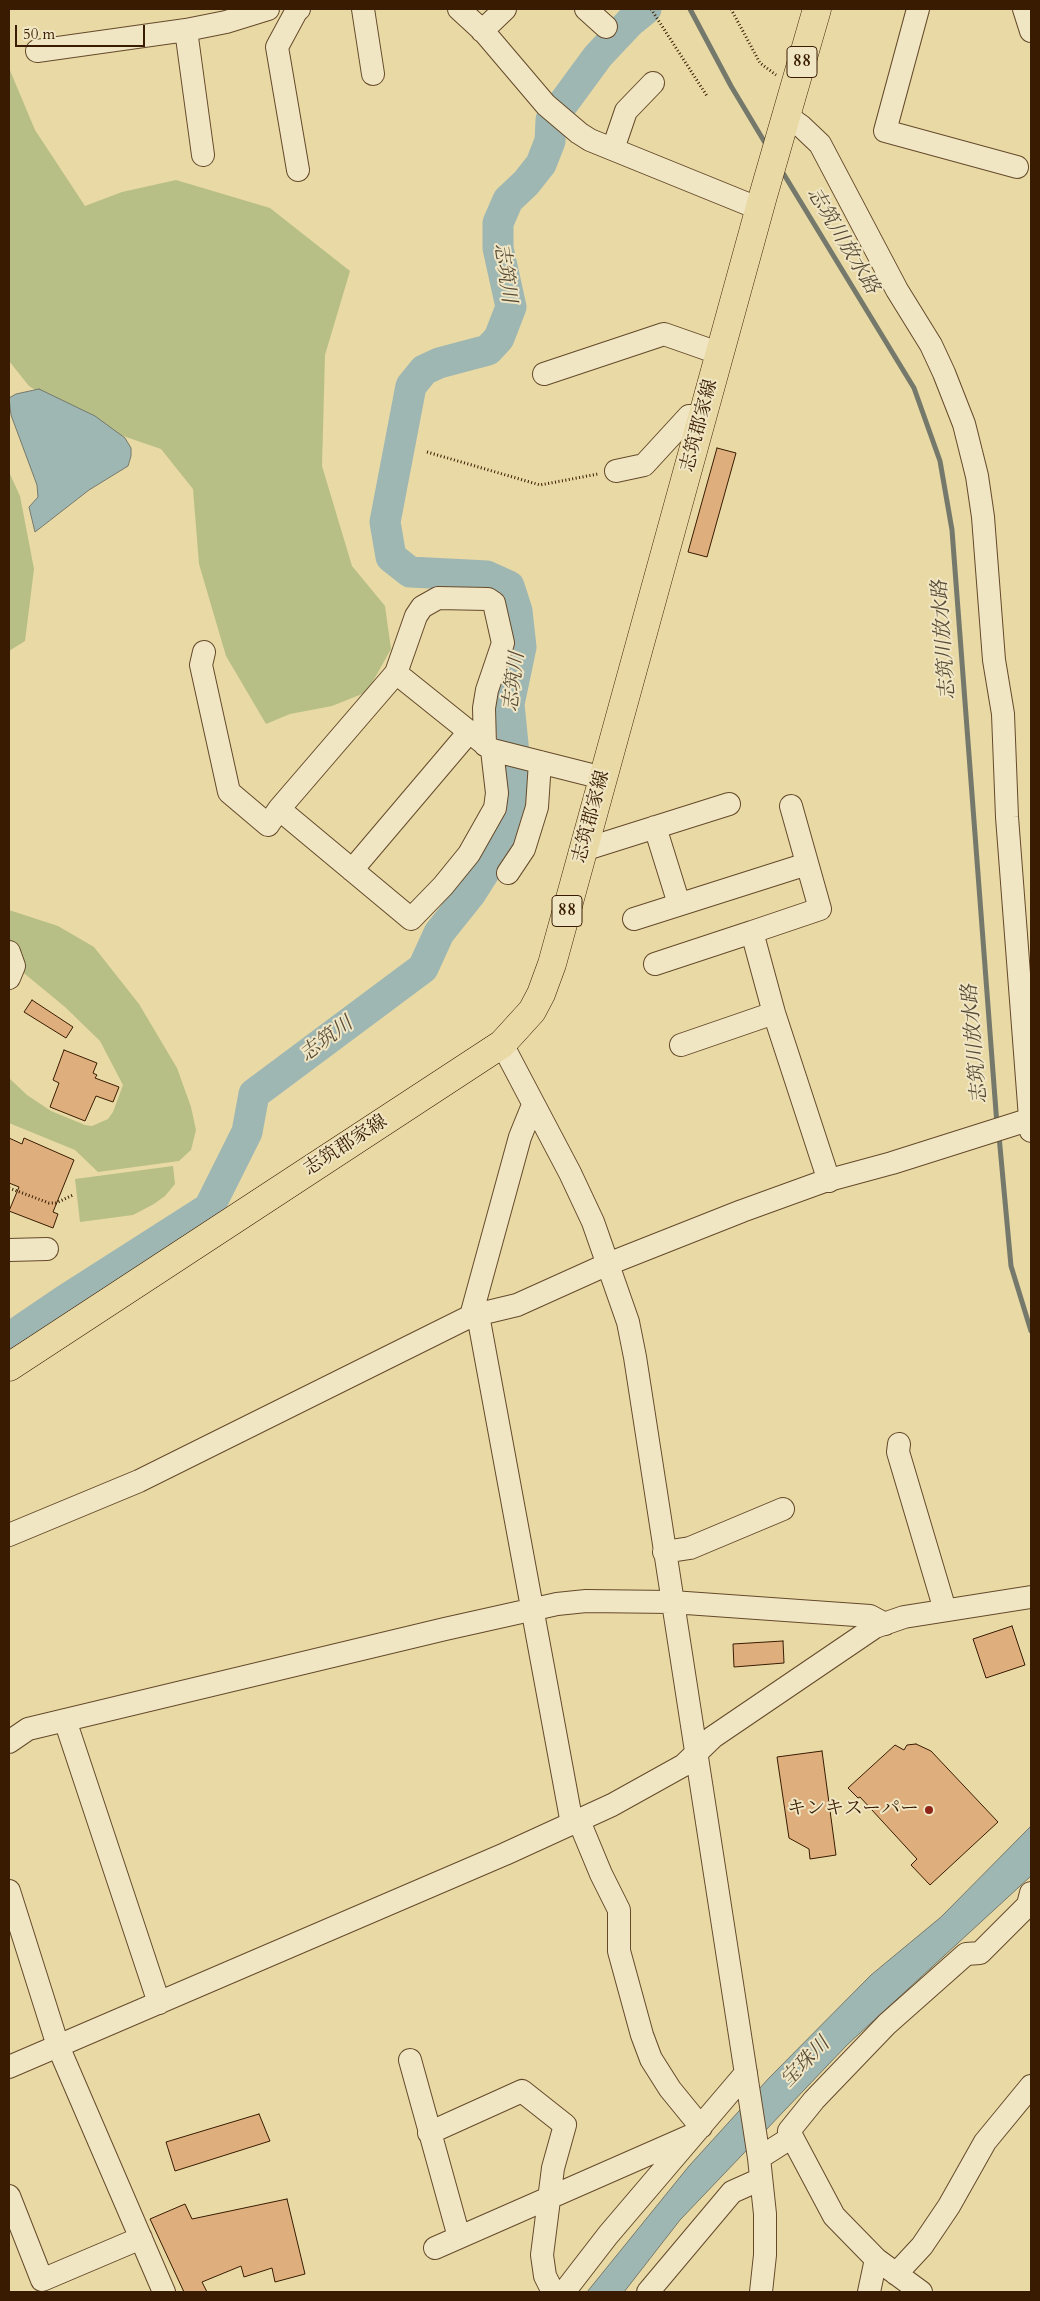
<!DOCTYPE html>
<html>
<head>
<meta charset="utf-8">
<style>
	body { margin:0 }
	#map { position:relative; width:1040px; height:2301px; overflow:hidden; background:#e9d9a5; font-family:Cardo,serif }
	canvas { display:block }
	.frame { position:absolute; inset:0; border:10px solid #381b01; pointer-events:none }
	.scale { position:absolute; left:15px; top:25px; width:130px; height:22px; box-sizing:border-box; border:2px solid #381b01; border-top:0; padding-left:6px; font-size:15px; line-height:18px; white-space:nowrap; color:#381b01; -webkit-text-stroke:4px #f1e6c4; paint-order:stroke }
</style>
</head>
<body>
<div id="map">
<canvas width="1040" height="2301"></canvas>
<div class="frame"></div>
<div class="scale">50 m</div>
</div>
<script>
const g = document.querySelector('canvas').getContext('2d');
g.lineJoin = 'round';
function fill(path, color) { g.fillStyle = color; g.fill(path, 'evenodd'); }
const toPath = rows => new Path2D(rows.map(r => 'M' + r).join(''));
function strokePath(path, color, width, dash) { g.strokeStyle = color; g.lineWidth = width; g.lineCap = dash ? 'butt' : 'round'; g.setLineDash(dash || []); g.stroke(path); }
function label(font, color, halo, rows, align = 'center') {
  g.font = font + ' Cardo,"Noto Serif JP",serif'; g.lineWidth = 4; g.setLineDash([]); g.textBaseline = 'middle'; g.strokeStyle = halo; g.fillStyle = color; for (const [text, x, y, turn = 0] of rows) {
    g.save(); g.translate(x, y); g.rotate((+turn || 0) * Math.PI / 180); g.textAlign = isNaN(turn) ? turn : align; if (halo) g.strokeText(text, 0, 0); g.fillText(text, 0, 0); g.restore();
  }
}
const green = toPath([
	[9,68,35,130,85,206,122,192,176,180,270,208,350,271,325,355,322,466,352,566,385,606,391,649,367,692,332,706,290,714,266,724,226,656,199,564,193,489,161,449,91,425,29,386,9,361],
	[9,472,20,496,34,569,25,641,9,651],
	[9,910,58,926,94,947,139,1004,177,1068,191,1107,196,1130,191,1150,179,1161,98,1172,75,1150,9,1123,9,1078,27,1095,51,1111,85,1125,92,1126,108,1119,113,1112,123,1085,100,1041,65,1007,25,974,9,965],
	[173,1166,175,1184,165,1196,154,1204,133,1215,80,1222,75,1179]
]);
const water = toPath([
	[39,389,95,416,125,438,131,448,131,456,128,466,89,490,35,532,29,507,38,497,37,485,11,415,9,398,16,394,39,389],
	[1031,1826,1031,1876,847,2045,680,2220,624,2292,587,2292,689,2166,769,2078,871,1975,941,1917,1031,1826]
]);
const stream = toPath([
	[690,9,731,86,767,146],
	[780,168,914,388,940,461,952,530,997,1125],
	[999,1136,1011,1266,1031,1331]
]);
const river = toPath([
	[9,1338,65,1300,209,1208,247,1132,254,1094,423,968,439,933,471,893,511,830,517,816,518,794,509,704,521,647,517,611,509,586,487,576,410,572,391,557,385,522,411,386,424,370,439,363,488,350,499,338,511,307,498,248,498,223,508,200,526,183,541,164,550,141,551,120,598,56,630,22,646,9]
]);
const building = toPath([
	[717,448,736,453,707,557,688,552,717,448],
	[32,1000,73,1027,66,1038,24,1012,32,1000],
	[64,1050,97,1063,93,1073,97,1075,95,1078,119,1087,113,1102,96,1096,85,1121,50,1107,59,1083,53,1080,64,1050],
	[9,1138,22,1144,24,1138,74,1160,53,1212,58,1214,53,1228,9,1211,19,1187,9,1183,9,1138],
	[1012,1626,1025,1665,986,1678,973,1639,1012,1626],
	[783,1641,784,1663,734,1667,733,1644,783,1641],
	[916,1744,931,1751,998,1822,930,1885,911,1865,917,1859,860,1797,858,1798,848,1788,895,1745,904,1750,907,1745,916,1744],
	[822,1751,836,1855,810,1859,809,1849,789,1838,777,1757,822,1751],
	[259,2114,270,2141,175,2171,166,2142,259,2114],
	[287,2199,305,2274,275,2282,272,2268,244,2277,241,2266,202,2282,207,2292,184,2292,150,2219,185,2204,192,2219,287,2199]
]);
const path = toPath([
	[651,9,707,96],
	[731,9,760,63,776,75],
	[427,452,540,485,598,474],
	[9,1188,49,1203,56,1203,73,1195]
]);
const minor = toPath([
	[363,9,373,74],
	[459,9,484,32,546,105,579,133,590,140,760,209],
	[586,9,606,27],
	[918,9,885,131,1017,167],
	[1024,9,1031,31],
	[482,31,505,9],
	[37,51,186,30],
	[787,116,801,126,820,144,897,290,931,345,944,373,964,424,977,476,983,517,994,660,1003,714,1007,817,1031,1131],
	[613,149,626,111,653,83],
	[203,155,186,30,226,22,268,9],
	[298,170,277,47,297,10,299,9],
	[544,374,664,334,721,354],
	[616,471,644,465,689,416,703,416],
	[204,652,201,665,229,792,268,825,279,809],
	[396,673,492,750,603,778],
	[485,745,484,708,487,690,503,643,494,603,488,599,438,598,422,607,416,616,396,673,279,809,411,919,443,886,469,854,495,808,497,793,492,750],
	[655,827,679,904],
	[583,850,729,804],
	[352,870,469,732],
	[508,873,524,849,537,807,540,762],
	[634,919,807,864],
	[752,932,820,909,791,806],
	[9,952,14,966,9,978],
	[655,964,752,932,774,1013,829,1181],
	[502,1044,570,1173,593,1222,628,1322,635,1357,759,2158,765,2214,765,2255,761,2292],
	[681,1045,774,1013],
	[9,1250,47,1249],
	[478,1315,572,1824],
	[471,1316,520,1137,533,1105],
	[899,1444,898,1452,945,1610],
	[9,1535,139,1481,471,1316,517,1305,608,1264,742,1211,822,1182,892,1163,1031,1119],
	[664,1552,690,1548,783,1509],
	[65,1720,159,2003],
	[9,1742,28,1729,445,1629,557,1604,586,1601,672,1602,870,1616,885,1624],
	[579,1821,601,1874,619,1910,619,1951,642,2035,651,2059,670,2089,701,2127],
	[9,1891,58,2046,164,2292],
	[410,2060,459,2237],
	[9,2067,505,1854,612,1805,684,1765,713,1737,875,1627,904,1617,1031,1597],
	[429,2133,522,2091,565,2125,553,2168,542,2255,545,2276,553,2292],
	[792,2137,789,2131,814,2100,887,2024,966,1954,980,1953,1028,1905,1031,1893],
	[759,2158,792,2137,834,2216,876,2259,921,2292],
	[9,2196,42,2280,141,2238],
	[435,2248,690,2136],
	[896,2274,922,2246,949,2206,985,2142,1031,2086],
	[564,2292,608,2235,746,2073],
	[648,2292,732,2192,761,2179],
	[869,2292,876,2259]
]);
const major = toPath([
	[9,1367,502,1044,532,1011,541,994,552,964,763,196,817,9]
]);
const markers = [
	[929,1810,5,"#8f2418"]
];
const shields = [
	[802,62,30],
	[567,911,30]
];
const shieldNames = [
	["88",802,62],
	["88",567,911]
];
const streetNames = [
	["志筑郡家線",700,426,-75],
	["志筑郡家線",592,817,-75],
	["志筑郡家線",346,1146,-33]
];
const poiNames = [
	["キンキスーパー",919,1810]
];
const waterNames = [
	["志筑川放水路",842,241,59],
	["志筑川",504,273,82],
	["志筑川放水路",945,640,-94],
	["志筑川",515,682,-83],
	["志筑川",327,1040,-37],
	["志筑川放水路",976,1044,-95],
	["宝珠川",806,2063,-46]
];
fill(green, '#b7bf86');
fill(water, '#9eb7b3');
strokePath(water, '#75796c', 1);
strokePath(stream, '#75796c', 5);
strokePath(river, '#9eb7b3', 31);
fill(building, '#deaf7d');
strokePath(building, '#381b01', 1);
strokePath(minor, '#644a2a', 24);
strokePath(major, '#381b01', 29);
strokePath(path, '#381b01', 3, [1, 2.5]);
strokePath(minor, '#f1e6c4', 22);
strokePath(major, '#e9d9a5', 28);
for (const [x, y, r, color] of markers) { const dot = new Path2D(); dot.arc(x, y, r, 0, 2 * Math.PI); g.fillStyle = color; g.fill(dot); strokePath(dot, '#f1e6c4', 2); }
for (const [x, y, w] of shields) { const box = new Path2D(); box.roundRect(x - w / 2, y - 15.5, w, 31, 4); g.fillStyle = '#f1e6c4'; g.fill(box); strokePath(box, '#381b01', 1); }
label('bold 18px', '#381b01', null, shieldNames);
label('19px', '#381b01', '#f1e6c4', streetNames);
label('19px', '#381b01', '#f1e6c4', poiNames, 'right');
label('italic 20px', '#574a36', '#f1e6c4', waterNames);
</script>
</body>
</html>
